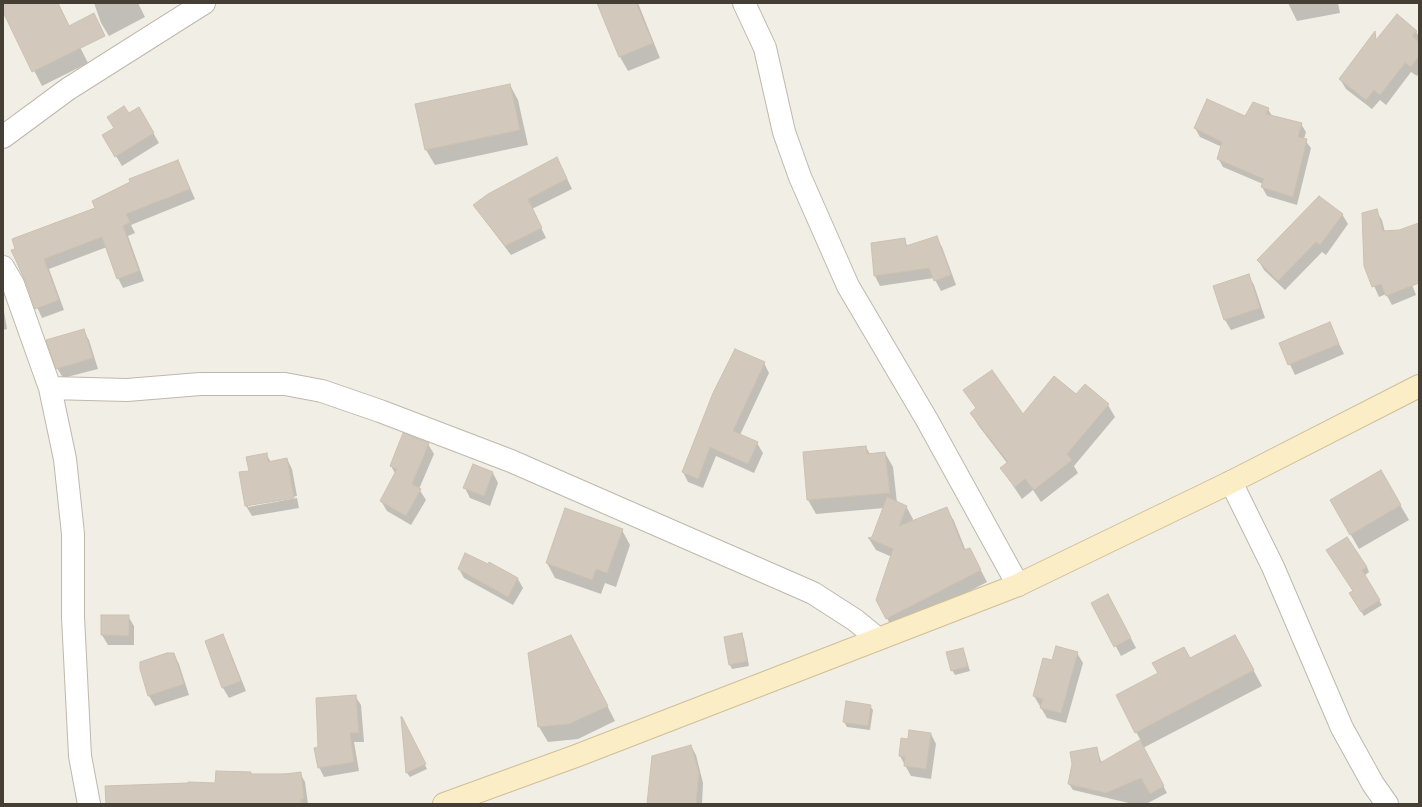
<!DOCTYPE html>
<html>
<head>
<meta charset="utf-8">
<style>
	body { margin:0 }
	#map { position:relative; width:1422px; height:807px; overflow:hidden; background:#f1eee5; font-family:Helvetica,sans-serif }
	canvas { display:block }
	.frame { position:absolute; inset:0; border:4px solid #443e35; pointer-events:none }
</style>
</head>
<body>
<div id="map">
<canvas width="1422" height="807"></canvas>
<div class="frame"></div>
</div>
<script>
const g = document.querySelector('canvas').getContext('2d');
g.lineJoin = 'round';
function fill(path, color) { g.fillStyle = color; g.fill(path, 'evenodd'); }
const toPath = rows => new Path2D(rows.map(r => 'M' + r).join(''));
function strokePath(path, color, width, dash) { g.strokeStyle = color; g.lineWidth = width; g.lineCap = dash ? 'butt' : 'round'; g.setLineDash(dash || []); g.stroke(path); }
const shadow = toPath([
	[3,3,58,3,88,63,42,86,3,10],
	[94,3,138,3,145,17,109,36,101,23],
	[598,3,638,3,660,58,628,71,620,57],
	[1288,3,1338,3,1340,13,1297,21],
	[1416,31,1419,37,1419,73,1417,76,1411,72,1386,105,1380,100,1372,109,1346,89,1340,79],
	[510,85,518,100,528,145,435,165,426,150],
	[139,108,159,143,122,166,104,136],
	[1268,109,1272,116,1301,124,1306,132,1304,139,1311,148,1297,205,1267,196,1262,187,1263,184,1223,167,1218,158,1222,147,1200,137,1195,128,1245,118],
	[178,161,195,199,131,225,135,233,128,236,144,281,123,288,118,278,107,247,49,269,64,310,42,318,17,264,96,208],
	[562,168,572,189,532,209,546,238,511,255,474,206],
	[1376,211,1382,220,1385,232,1399,231,1419,224,1419,273,1409,277,1416,295,1392,305,1386,294,1379,297,1365,266],
	[1342,214,1348,224,1326,255,1322,252,1285,290,1264,270,1258,260],
	[936,237,942,247,956,285,941,291,934,278,880,286,875,276,872,244,904,239,908,247],
	[1248,275,1254,285,1265,318,1231,330,1225,320,1214,286],
	[3,305,7,329,3,330],
	[1329,323,1344,354,1295,375,1280,344],
	[83,330,89,340,98,369,63,378,57,368],
	[764,363,769,373,740,435,757,443,763,453,754,473,716,456,703,488,688,482,683,472,714,394],
	[965,390,1023,416,1077,395,1108,405,1115,417,1074,466,1078,473,1041,502,1033,490,1022,499,1001,468,1007,463,978,425,971,413,977,409],
	[428,444,434,454,419,489,426,500,411,525,387,511,381,501,396,475,391,466],
	[866,447,870,454,885,453,893,467,897,503,906,506,913,519,912,522,947,509,954,521,966,551,976,561,987,582,894,631,877,600,892,557,876,550,869,539,872,538,884,508,816,514,808,500],
	[266,454,271,462,287,459,292,469,297,496,248,505,248,507,297,498,299,508,252,516,246,506],
	[1381,472,1409,520,1359,549,1331,500],
	[493,473,498,483,490,506,470,498,465,488],
	[622,530,630,545,616,587,605,583,601,594,555,578,547,563],
	[1330,555,1367,567,1369,572,1364,576,1382,605,1364,616,1351,594,1354,591],
	[490,564,518,579,523,588,513,605,464,578,459,569,489,565],
	[1093,604,1114,606,1136,648,1121,656],
	[128,616,134,626,134,645,108,645,102,635],
	[741,634,744,639,749,666,732,669,730,665],
	[222,636,228,646,246,691,229,698,223,688,206,641],
	[1235,636,1262,686,1143,748,1167,793,1146,804,1133,804,1073,790,1069,784,1096,748,1102,763,1141,741,1136,732,1190,659],
	[963,649,970,671,955,675,952,670],
	[579,651,615,721,578,739,548,742,539,727,529,654],
	[1077,653,1083,663,1066,723,1047,718,1034,696,1053,661],
	[174,654,179,664,189,695,155,706,149,696],
	[355,696,361,705,364,742,354,742,359,771,324,777,319,767,319,748],
	[870,706,873,710,870,730,847,727,844,722],
	[402,718,427,769,410,777,407,773],
	[931,734,936,744,931,779,911,776,900,756,902,739,909,740],
	[691,746,696,755,703,783,702,804,648,804],
	[251,773,257,784,257,775,300,773,305,782,308,804,257,804]
]);
const building = toPath([
	[3,3,58,3,69,26,94,13,105,36,32,72,3,12,3,3],
	[597,3,636,3,653,43,619,57,597,3],
	[1397,14,1417,31,1412,36,1419,42,1419,56,1411,67,1405,63,1380,95,1374,90,1366,100,1339,79,1375,31,1376,40,1397,14],
	[510,84,520,130,425,150,415,104,510,84],
	[1207,99,1245,116,1253,102,1269,108,1266,114,1302,123,1298,137,1307,139,1293,197,1261,187,1264,179,1217,159,1222,142,1194,128,1207,99],
	[124,106,129,113,139,107,154,133,115,157,102,135,114,128,107,117,124,106],
	[557,157,567,179,528,199,542,228,505,246,473,205,488,194,557,157],
	[178,160,190,189,126,214,130,222,123,226,139,271,117,279,102,237,44,259,59,300,35,309,25,280,11,250,15,249,12,239,95,208,92,201,130,182,129,179,178,160],
	[1319,196,1343,214,1320,245,1316,242,1278,281,1257,260,1319,196],
	[1377,209,1383,231,1399,230,1419,223,1419,283,1386,296,1381,284,1372,287,1364,266,1362,213,1377,209],
	[937,236,951,275,934,281,929,268,874,276,871,243,905,238,906,246,937,236],
	[1249,274,1260,308,1224,320,1213,286,1249,274],
	[1330,322,1339,344,1288,365,1279,343,1330,322],
	[84,329,93,358,56,369,46,340,84,329],
	[735,349,765,362,733,431,758,442,748,464,710,447,698,479,682,472,713,393,735,349],
	[992,370,1023,414,1054,376,1076,394,1085,384,1109,404,1067,454,1072,460,1034,490,1025,479,1015,487,1000,468,1008,462,970,413,976,408,963,390,992,370],
	[403,433,429,443,412,484,421,489,406,516,380,501,397,469,390,466,403,433],
	[866,446,867,454,885,452,890,493,807,500,803,452,866,446],
	[267,453,268,462,287,458,294,498,245,506,239,472,249,471,246,457,267,453],
	[473,464,493,472,484,496,463,488,473,464],
	[1381,470,1401,505,1350,535,1330,500,1381,470],
	[887,497,907,506,899,526,947,507,964,550,970,548,981,570,886,619,876,600,893,549,868,538,872,537,887,497],
	[565,508,623,529,607,573,596,569,592,580,546,563,565,508],
	[1347,537,1367,567,1362,570,1380,600,1361,612,1349,593,1353,591,1326,550,1347,537],
	[465,553,488,564,489,562,518,578,508,597,458,569,465,553],
	[1108,594,1131,638,1114,647,1091,603,1108,594],
	[101,615,129,615,129,636,101,635,101,615],
	[742,633,747,661,729,665,724,637,742,633],
	[223,634,241,681,222,688,205,641,223,634],
	[571,635,608,706,569,724,538,727,528,653,571,635],
	[1235,635,1254,670,1135,733,1116,695,1158,673,1152,663,1184,647,1190,658,1235,635],
	[1056,646,1078,652,1061,713,1040,708,1043,699,1033,696,1043,658,1052,660,1056,646],
	[963,648,968,666,951,671,946,652,963,648],
	[167,653,174,653,184,684,148,696,140,669,140,662,167,653],
	[356,695,359,733,350,733,354,762,318,768,314,748,318,747,316,698,356,695],
	[846,701,871,705,868,726,843,722,846,701],
	[401,717,402,717,426,764,406,773,401,717],
	[909,730,931,733,926,769,904,766,905,757,899,756,901,738,908,739,909,730],
	[1140,740,1164,786,1150,794,1141,778,1106,793,1068,784,1072,764,1070,752,1097,747,1100,763,1140,740],
	[691,745,699,773,696,804,647,804,652,756,691,745],
	[216,771,251,772,251,774,286,774,301,772,304,799,301,799,301,804,106,804,105,786,188,783,188,782,215,783,216,771]
]);
const street = toPath([
	[744,3,765,48,784,132,800,177,848,286,927,420,1018,585],
	[3,137,68,89,204,3],
	[3,267,13,284,50,388,65,459,73,534,73,617,80,756,89,804],
	[50,388,127,390,200,384,285,384,322,391,380,411,511,461,813,593,855,620,877,638],
	[1231,482,1273,567,1342,728,1373,784,1387,804]
]);
const secondary = toPath([
	[444,804,576,756,1018,585,1231,482,1419,386]
]);
fill(shadow, '#0003');
fill(building, '#d2c9bc');
strokePath(building, '#cdc0af', 1);
strokePath(street, '#bfb8ac', 24);
strokePath(secondary, '#cfbf97', 24);
strokePath(street, '#fff', 22);
strokePath(secondary, '#fbedc6', 22);
</script>
</body>
</html>
